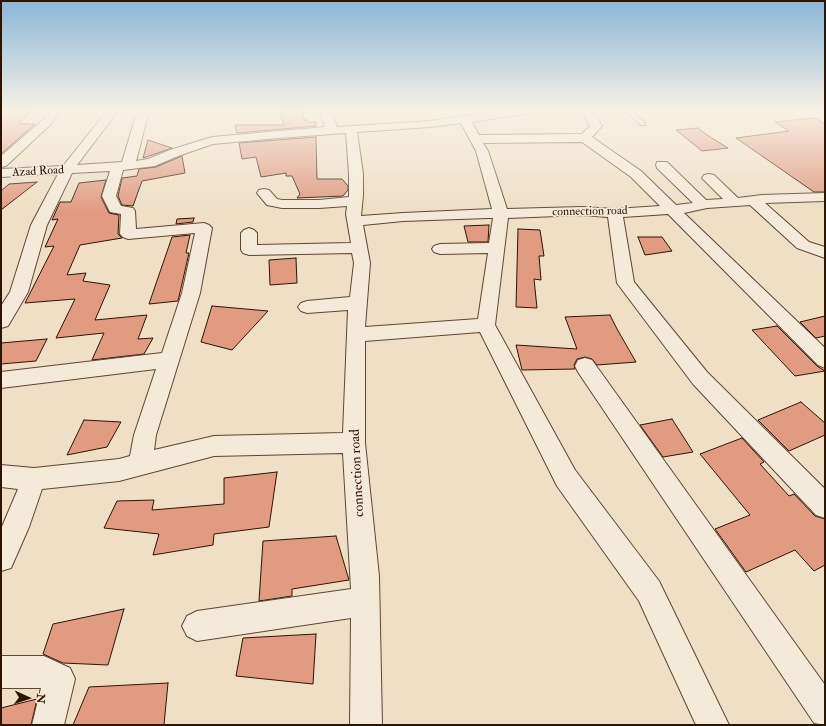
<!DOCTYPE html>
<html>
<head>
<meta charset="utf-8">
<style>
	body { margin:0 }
	#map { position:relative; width:826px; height:726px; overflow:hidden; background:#eedfc5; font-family:"IM FELL Double Pica",serif }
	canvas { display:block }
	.frame { position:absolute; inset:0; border:2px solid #2d1400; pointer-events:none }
	.north { position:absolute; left:8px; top:678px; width:40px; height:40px; -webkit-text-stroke:3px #f4ead9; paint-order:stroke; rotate:93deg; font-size:11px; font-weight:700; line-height:16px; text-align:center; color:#2d1400 }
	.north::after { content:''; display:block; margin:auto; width:14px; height:18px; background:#2d1400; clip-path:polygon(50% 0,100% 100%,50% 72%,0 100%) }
</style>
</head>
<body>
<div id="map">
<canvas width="826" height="726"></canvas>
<div class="frame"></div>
<div class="north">N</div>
</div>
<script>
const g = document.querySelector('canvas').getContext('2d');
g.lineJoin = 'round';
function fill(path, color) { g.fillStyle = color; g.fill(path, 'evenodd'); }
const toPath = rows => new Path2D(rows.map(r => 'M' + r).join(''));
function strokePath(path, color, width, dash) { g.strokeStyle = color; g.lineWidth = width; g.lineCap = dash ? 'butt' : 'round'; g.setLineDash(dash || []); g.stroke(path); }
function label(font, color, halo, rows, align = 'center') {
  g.font = font + ' "IM FELL Double Pica",serif'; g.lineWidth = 3.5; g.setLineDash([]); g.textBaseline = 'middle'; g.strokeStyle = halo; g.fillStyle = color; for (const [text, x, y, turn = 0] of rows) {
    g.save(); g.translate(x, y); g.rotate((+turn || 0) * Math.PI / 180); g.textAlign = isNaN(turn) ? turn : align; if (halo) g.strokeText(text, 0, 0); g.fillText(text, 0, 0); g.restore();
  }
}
const building = toPath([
	[1,111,32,111,19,124,35,124,1,154,1,111],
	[279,111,303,111,304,120,307,120,307,122,316,122,316,126,237,133,235,125,284,125,279,111],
	[815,118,825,124,825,192,814,192,736,138,789,131,775,122,815,118],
	[698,128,707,135,728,148,702,151,676,130,698,128],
	[316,137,317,179,342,179,348,186,348,190,343,196,297,198,300,194,292,176,286,176,286,173,261,177,256,157,242,159,239,143,316,137],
	[148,140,172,148,143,158,148,140],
	[182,156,185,173,142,181,133,206,122,205,118,196,122,178,137,176,139,169,156,167,182,156],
	[106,180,101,197,109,213,119,215,118,234,122,238,80,245,67,275,86,273,83,281,110,285,95,320,147,315,138,339,153,338,144,354,92,360,104,333,56,338,75,299,25,303,54,246,45,247,58,219,52,220,60,202,71,202,79,183,106,180],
	[37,182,1,210,1,191,9,184,37,182],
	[194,218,193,222,176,224,177,219,194,218],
	[489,225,488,242,468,242,464,226,489,225],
	[518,229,540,230,544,256,539,256,541,280,534,279,537,308,516,307,518,229],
	[190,235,186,253,189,253,178,301,149,304,172,237,190,235],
	[638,237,662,237,672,251,645,255,638,237],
	[296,258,297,283,270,285,269,260,296,258],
	[212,306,268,311,232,350,201,342,212,306],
	[610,315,617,329,636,362,597,365,592,359,585,357,577,359,574,365,575,369,522,370,516,345,577,349,565,317,610,315],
	[825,316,825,336,816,338,800,322,825,316],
	[777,326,817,366,825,371,795,376,752,330,777,326],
	[47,339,36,361,1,364,1,343,47,339],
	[801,402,825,423,825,435,789,451,758,420,801,402],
	[672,419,693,452,663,457,640,425,672,419],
	[84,420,121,422,107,447,67,455,84,420],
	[742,438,764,462,760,464,789,496,794,494,815,516,825,519,825,565,814,571,795,550,746,572,715,529,750,515,700,454,742,438],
	[277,472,269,527,214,534,213,545,153,555,159,534,104,528,117,501,154,500,152,510,224,504,224,478,277,472],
	[336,536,349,580,292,589,292,596,259,601,263,541,336,536],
	[124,609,108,665,63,663,43,654,53,624,124,609],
	[316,634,313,684,236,676,243,638,316,634],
	[168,683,164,725,73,725,89,687,168,683],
	[37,699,31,725,1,725,1,708,37,699]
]);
const lane = toPath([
	[626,111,632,111,645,123,645,125,641,125,626,111]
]);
const street = toPath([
	[49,111,60,111,52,123,6,166,1,167,1,156,44,119,49,111],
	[107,111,118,111,77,165,122,162,135,119,140,111,151,111,147,119,136,161,148,159,170,150,212,137,325,127,320,111,331,111,337,127,430,121,500,111,530,111,525,114,472,122,479,135,582,134,590,126,582,111,593,111,602,126,592,137,641,171,676,205,693,203,657,168,656,165,657,162,667,162,706,200,723,199,702,178,704,175,709,174,714,175,738,198,762,195,825,193,825,201,765,203,809,242,825,247,825,258,797,248,750,205,707,208,684,213,825,348,825,368,818,365,668,214,623,217,634,282,707,372,825,489,825,518,816,515,693,384,620,287,617,283,608,217,582,215,508,218,495,325,575,470,659,581,729,725,696,725,639,601,557,486,480,332,365,341,365,443,379,576,382,725,350,725,351,618,197,641,187,636,182,626,187,616,197,611,351,589,343,453,214,456,119,481,42,489,29,527,11,568,1,571,1,529,18,489,1,487,1,465,34,468,119,459,130,456,134,435,156,369,1,388,1,372,162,353,182,293,195,233,128,239,123,237,120,234,121,214,110,212,102,196,110,171,72,173,47,225,28,292,8,326,1,328,1,306,10,292,31,225,58,174,1,177,1,169,63,166,107,111],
	[461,123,476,151,492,209,403,213,361,216,363,195,363,174,357,132,430,127,461,123],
	[346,133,349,174,349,197,319,200,282,200,277,199,269,190,264,189,259,190,257,193,267,205,282,208,319,208,347,206,346,214,351,243,257,245,257,233,254,230,249,228,244,230,241,233,241,250,243,253,249,255,352,253,354,263,350,297,307,301,301,303,298,307,301,311,307,313,348,310,343,433,214,436,154,450,156,435,200,293,212,228,209,225,204,223,136,229,135,211,133,208,121,206,116,196,123,170,155,166,178,156,213,144,278,138,346,133],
	[582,142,631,177,660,206,615,209,582,207,507,209,488,151,483,143,582,142],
	[488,218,493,218,489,243,440,244,434,246,432,249,434,252,440,254,488,253,478,319,365,327,370,263,363,225,403,221,488,218],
	[585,358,592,360,825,685,825,725,814,723,578,372,575,366,578,360,585,358],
	[1,656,44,656,70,668,75,679,64,725,32,725,41,688,1,688,1,656]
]);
const farStreetnames = [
	["Azad Road",38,172,-3],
	["connection road",590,212,-1]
];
const streetNames = [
	["connection road",358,473,-93]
];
fill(building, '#e09b81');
strokePath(building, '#2d1400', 1);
strokePath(lane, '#5d4731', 2);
strokePath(street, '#5d4731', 2);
fill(lane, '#f4ead9');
fill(street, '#f4ead9');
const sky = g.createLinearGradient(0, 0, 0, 213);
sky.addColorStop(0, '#89b6d7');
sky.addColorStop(0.52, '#f7f1e5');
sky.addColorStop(1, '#f7f1e500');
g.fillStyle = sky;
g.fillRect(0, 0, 826, 213);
label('12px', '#2d1400', '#f4ead9', farStreetnames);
label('14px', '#2d1400', '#f4ead9', streetNames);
</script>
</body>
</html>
